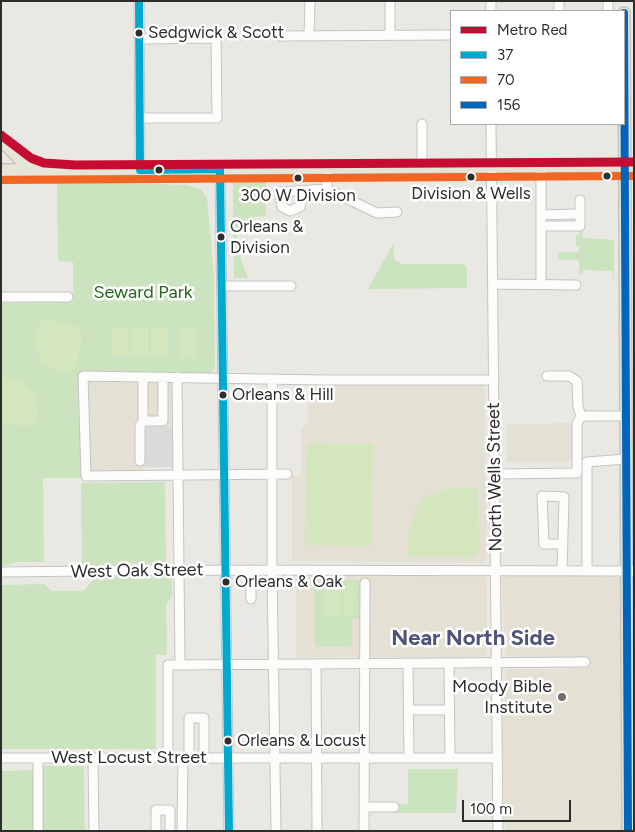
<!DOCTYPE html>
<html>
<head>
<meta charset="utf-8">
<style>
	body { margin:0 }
	#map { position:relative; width:635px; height:832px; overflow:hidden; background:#eae8e3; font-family:Figtree,sans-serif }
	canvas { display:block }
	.frame { position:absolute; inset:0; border:2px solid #2d2d2d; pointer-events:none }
	.legend { position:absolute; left:450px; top:10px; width:175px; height:115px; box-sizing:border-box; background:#fff; border:1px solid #ababab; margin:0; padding:6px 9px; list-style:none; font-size:15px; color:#2d2d2d }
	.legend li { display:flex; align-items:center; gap:10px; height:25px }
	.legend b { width:25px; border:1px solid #ababab }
	.scale { position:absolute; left:462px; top:800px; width:109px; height:22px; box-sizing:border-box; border:2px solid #2d2d2d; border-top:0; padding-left:6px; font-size:15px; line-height:18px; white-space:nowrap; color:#2d2d2d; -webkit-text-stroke:4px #fff; paint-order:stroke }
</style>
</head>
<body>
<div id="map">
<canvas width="635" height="832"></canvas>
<div class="frame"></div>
<ul class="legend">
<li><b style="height:6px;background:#c60c30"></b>Metro Red</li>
<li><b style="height:6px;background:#00a9ce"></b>37</li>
<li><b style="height:6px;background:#f26522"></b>70</li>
<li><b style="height:6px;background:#0065bd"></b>156</li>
</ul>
<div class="scale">100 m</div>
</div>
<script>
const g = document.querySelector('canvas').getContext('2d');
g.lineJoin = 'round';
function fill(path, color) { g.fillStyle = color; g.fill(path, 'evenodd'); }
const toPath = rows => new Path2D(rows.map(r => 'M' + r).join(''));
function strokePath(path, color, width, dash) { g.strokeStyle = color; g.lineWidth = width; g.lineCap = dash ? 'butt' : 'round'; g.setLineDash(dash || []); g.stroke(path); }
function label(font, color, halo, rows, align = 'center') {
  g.font = font + ' Figtree,sans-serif'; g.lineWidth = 5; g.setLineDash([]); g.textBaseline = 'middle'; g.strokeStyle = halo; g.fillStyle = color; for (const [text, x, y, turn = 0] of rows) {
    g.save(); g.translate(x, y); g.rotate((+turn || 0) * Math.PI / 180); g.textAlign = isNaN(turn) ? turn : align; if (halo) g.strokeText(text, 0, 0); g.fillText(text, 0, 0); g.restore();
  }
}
const industrial = toPath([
	[144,427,177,427,178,467,144,467]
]);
const education = toPath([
	[89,379,177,381,177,427,144,427,144,472,89,473],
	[482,385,485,389,487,559,483,563,292,561,292,476,301,476,301,428,308,423,309,386],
	[574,423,574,462,507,462,507,424],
	[296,574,485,575,487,577,487,653,484,657,296,657],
	[504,575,582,575,620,578,621,831,505,831,502,739,505,671,508,669,581,669,581,657,505,656,502,581]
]);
const green = toPath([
	[233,179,266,179,266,216,254,217,255,229,237,229,237,248,248,278,234,278],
	[57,181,186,185,201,189,207,198,214,277,215,368,210,373,81,373,82,478,43,478,44,562,17,562,1,567,1,303,73,302,73,262,58,261],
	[579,229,583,229,583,238,614,240,614,287,613,271,583,270,583,274,579,274,579,260,559,260,559,252,579,252,579,246,576,246,576,235,579,235],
	[393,244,394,259,401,264,464,264,467,267,467,288,368,289],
	[165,482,166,564,82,565,81,483],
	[172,573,172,596,166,605,167,655,156,655,156,749,1,749,1,585,44,584,52,591,83,591,92,581,93,575],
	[314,580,360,580,360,619,352,619,352,646,315,647],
	[40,766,84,766,85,831,41,831],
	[408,769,458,769,456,813,396,813,395,804,408,804],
	[36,770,36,831,1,831,1,771]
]);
const pitch = toPath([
	[42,319,77,326,83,334,76,370,57,371,41,361,34,344,37,327],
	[112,328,129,328,129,356,112,356],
	[131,328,148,328,148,356,132,356],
	[151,328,167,328,168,356,151,356],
	[181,329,197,329,197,358,181,359],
	[10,377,19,379,34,391,39,409,34,426,1,425,1,378],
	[307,443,373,444,372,546,305,545],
	[463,488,478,488,479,552,473,557,408,557,409,528,419,504,429,495,440,490],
	[325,583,332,583,332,586,334,587,335,583,341,583,341,616,334,616,332,613,332,616,325,616,325,602,328,602,328,598,325,598],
	[347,583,354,583,354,586,356,587,356,613,354,613,353,616,347,616,347,613,344,613,344,586,347,586]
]);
const minor = toPath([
	[139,1,140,170],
	[390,1,390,35],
	[491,1,491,11],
	[559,1,559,11],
	[608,1,608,11],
	[280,36,451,35],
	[309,36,310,1],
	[140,39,216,38,217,118,140,118],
	[422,124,422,167],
	[491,124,498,831],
	[220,169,229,831],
	[327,189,377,213,397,212],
	[303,192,300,207,290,211,282,207,280,192,327,189,327,168],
	[541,215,575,214],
	[541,226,580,226,580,200],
	[493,284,576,285],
	[541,284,541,166],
	[222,286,291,286],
	[1,297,68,297],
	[143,377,143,421,163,421,163,377],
	[177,377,180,665],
	[272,380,272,570,276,831],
	[581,416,626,416],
	[140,461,140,426,143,421],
	[287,474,86,476,83,376,324,380,494,380],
	[495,474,577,473,577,424,581,416,578,407,577,381,569,376,547,376],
	[251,570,251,599],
	[562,571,564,497,542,496,544,544,563,544],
	[587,571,587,462,626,459],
	[1,572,179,570,634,571],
	[408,663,409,758],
	[449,663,450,758],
	[316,664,317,831],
	[409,710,449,710],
	[1,758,497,758],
	[38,758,38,831],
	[93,758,94,831],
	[168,758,168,665,585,662],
	[189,758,189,718,204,718,204,758],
	[364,807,394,807],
	[156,831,156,810,170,810,170,831],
	[182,831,183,758],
	[364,831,365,583]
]);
const major = toPath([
	[624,13,628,831],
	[1,140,30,170],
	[1,170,634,166]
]);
const bus1 = toPath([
	[139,1,140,170],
	[220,169,229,831],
	[140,170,220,169]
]);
const bus2 = toPath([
	[1,180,634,176]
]);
const bus3 = toPath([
	[624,13,628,831]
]);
const metro1 = toPath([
	[1,135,31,158,44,163,75,165,634,162]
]);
const markers = [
	[139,33,4.5,"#2d2d2d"],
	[159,170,4.5,"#2d2d2d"],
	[607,176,4.5,"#2d2d2d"],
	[471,177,4.5,"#2d2d2d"],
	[298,178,4.5,"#2d2d2d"],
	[221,237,4.5,"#2d2d2d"],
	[223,395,4.5,"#2d2d2d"],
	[226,582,4.5,"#2d2d2d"],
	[562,697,5,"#6f6e6d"],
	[228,741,4.5,"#2d2d2d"]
];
const busNames = [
	["Sedgwick & Scott",148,33],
	["Division & Wells",471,194,"center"],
	["300 W Division",298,196,"center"],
	["Orleans &",230,227],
	["Division",230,248],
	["Orleans & Hill",232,395],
	["Orleans & Oak",235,582],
	["Orleans & Locust",237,741]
];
const parkNames = [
	["Seward Park",143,293]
];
const streetNames = [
	["North Wells Street",495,477,-91],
	["West Oak Street",137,571,-1],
	["West Locust Street",129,758]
];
const poiNames = [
	["Moody Bible",552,687],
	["Institute",552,708]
];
const districtNames = [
	["Near North Side",473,639]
];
fill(industrial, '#dbd9da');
fill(education, '#e4e0d3');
fill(green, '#cbe3bf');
fill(pitch, '#d3e6bd');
strokePath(minor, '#c4c4c3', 11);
strokePath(major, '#c6c5c3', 14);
strokePath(minor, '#fcfcfb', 9);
strokePath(major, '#e6e4d6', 11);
strokePath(bus1, '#00a9ce', 8);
strokePath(bus2, '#f26522', 8);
strokePath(bus3, '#0065bd', 8);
strokePath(metro1, '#c60c30', 9);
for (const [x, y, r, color] of markers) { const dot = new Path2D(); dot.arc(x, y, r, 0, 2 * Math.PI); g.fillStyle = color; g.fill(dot); strokePath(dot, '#fff', 2); }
label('17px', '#2d2d2d', '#fff', busNames, 'left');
label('18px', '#296621', '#fff', parkNames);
label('18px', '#2d2d2d', '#fff', streetNames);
label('18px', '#2d2d2d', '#fff', poiNames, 'right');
label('bold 22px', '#50547b', '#fff', districtNames);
</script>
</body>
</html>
